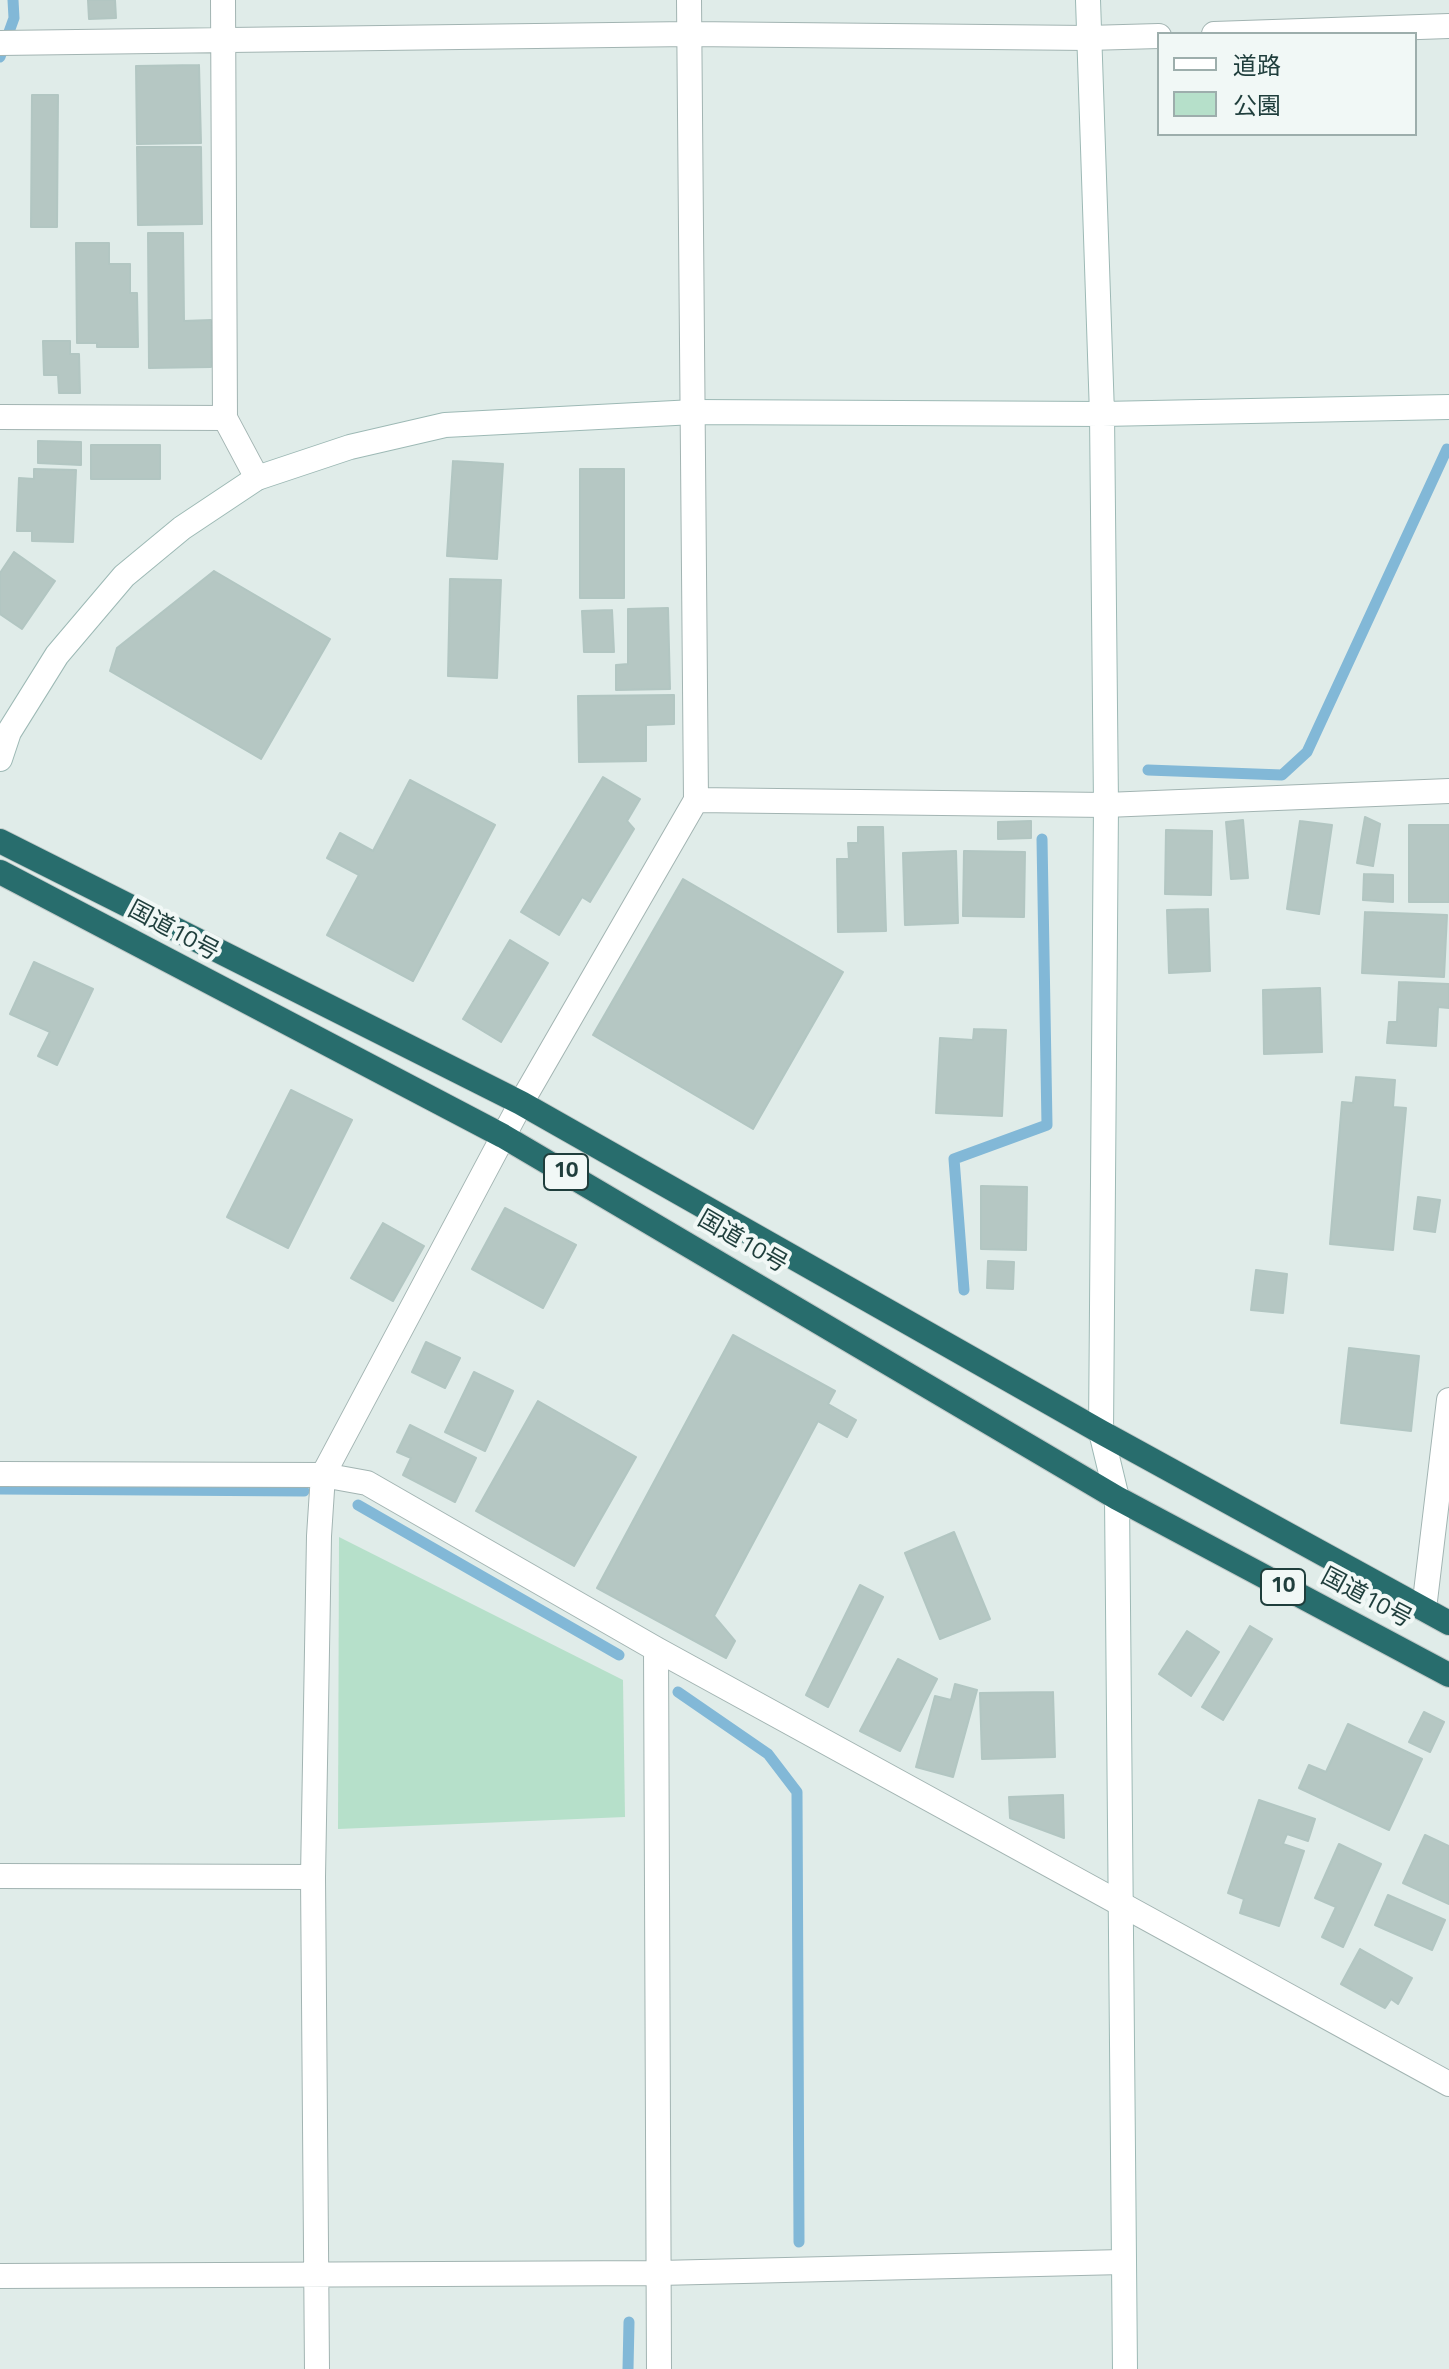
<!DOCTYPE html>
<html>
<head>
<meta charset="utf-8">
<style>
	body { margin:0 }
	#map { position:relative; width:1449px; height:2369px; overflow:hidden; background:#e0ece9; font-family:"Titillium Web","Noto Sans JP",sans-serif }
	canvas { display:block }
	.legend { position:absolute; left:1157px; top:32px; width:260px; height:104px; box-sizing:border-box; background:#f1f8f6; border:2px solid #9daeac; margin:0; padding:10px 14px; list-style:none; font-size:24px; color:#1f3e3c }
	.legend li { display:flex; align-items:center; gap:16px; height:40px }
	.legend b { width:40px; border:2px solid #9daeac }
</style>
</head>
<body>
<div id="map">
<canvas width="1449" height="2369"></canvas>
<ul class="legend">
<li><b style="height:10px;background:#fff"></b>道路</li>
<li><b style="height:22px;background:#b6e0ca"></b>公園</li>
</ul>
</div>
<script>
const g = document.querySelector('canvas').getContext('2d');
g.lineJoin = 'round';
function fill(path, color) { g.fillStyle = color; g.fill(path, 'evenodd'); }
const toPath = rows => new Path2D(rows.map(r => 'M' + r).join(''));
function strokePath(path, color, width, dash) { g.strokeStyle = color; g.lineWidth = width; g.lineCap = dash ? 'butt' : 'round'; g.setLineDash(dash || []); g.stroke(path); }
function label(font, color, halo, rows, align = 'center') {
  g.font = font + ' "Titillium Web","Noto Sans JP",sans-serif'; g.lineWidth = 8; g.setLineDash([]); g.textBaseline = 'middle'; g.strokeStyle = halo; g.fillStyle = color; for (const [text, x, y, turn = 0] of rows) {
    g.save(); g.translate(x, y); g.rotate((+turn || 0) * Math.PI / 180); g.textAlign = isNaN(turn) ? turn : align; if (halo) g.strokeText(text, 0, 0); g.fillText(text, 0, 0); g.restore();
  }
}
const green = toPath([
	[339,1537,623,1680,625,1817,338,1829]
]);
const stream = toPath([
	[0,57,14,18,13,0],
	[1148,770,1282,775,1307,752,1447,449],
	[964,1290,954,1159,1047,1125,1042,839],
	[0,1489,304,1491],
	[358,1505,619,1655],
	[678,1692,768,1754,797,1792,799,2242],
	[628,2369,629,2322]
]);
const building = toPath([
	[88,0,115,0,116,18,89,19,88,0],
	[199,65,201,143,137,144,136,66,199,65],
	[32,95,58,95,57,227,31,227,32,95],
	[137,147,201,147,202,224,138,225,137,147],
	[148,233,183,233,184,321,211,320,211,367,149,368,148,233],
	[76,243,109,243,109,264,130,264,130,293,137,293,138,347,97,347,97,343,77,343,76,243],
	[43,341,70,341,70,354,79,354,80,393,59,393,58,375,44,375,43,341],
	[38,441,81,442,81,465,38,463,38,441],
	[91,445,160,445,160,479,91,479,91,445],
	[453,461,503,464,497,559,447,556,453,461],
	[34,469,76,470,73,542,32,541,32,531,17,531,19,478,34,479,34,469],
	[580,469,624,469,624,598,580,598,580,469],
	[14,552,55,581,22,629,0,614,0,573,14,552],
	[214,571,330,639,261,759,110,671,117,648,214,571],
	[450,579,501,580,497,678,448,676,450,579],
	[668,608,670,689,616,690,616,665,628,664,628,609,668,608],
	[612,610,614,652,584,652,582,611,612,610],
	[674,695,674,724,646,725,646,761,579,762,578,696,674,695],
	[603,777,640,799,627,821,634,829,590,902,582,897,559,935,521,912,603,777],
	[410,780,495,825,413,981,327,935,359,875,327,858,340,833,373,851,410,780],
	[1365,817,1380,824,1373,866,1357,863,1365,817],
	[1243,820,1248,878,1231,879,1226,822,1243,820],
	[1031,821,1031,838,998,839,998,822,1031,821],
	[1300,821,1332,825,1319,914,1287,909,1300,821],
	[1409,825,1449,825,1449,902,1409,902,1409,825],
	[858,827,883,827,886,931,838,932,837,859,849,859,848,843,858,843,858,827],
	[1166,830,1212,831,1211,895,1165,894,1166,830],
	[956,851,958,923,905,925,903,853,956,851],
	[964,851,1025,852,1024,917,963,916,964,851],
	[1364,874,1393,875,1393,902,1363,900,1364,874],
	[683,879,843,972,753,1129,593,1035,683,879],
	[1208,909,1210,971,1169,973,1167,910,1208,909],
	[1365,912,1447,915,1444,977,1362,973,1365,912],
	[510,940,548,963,501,1042,463,1019,510,940],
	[34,962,93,989,57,1065,38,1056,50,1032,10,1014,34,962],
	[1399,982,1449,984,1449,1008,1438,1007,1436,1046,1387,1043,1389,1022,1397,1022,1399,982],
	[1320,988,1322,1052,1264,1054,1263,990,1320,988],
	[974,1029,1006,1030,1002,1116,936,1113,940,1038,973,1040,974,1029],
	[1356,1077,1395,1080,1393,1107,1406,1108,1393,1250,1330,1244,1342,1102,1353,1103,1356,1077],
	[291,1090,352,1120,288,1248,227,1217,291,1090],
	[981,1186,1027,1187,1026,1250,981,1249,981,1186],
	[1418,1197,1440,1200,1435,1232,1414,1229,1418,1197],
	[505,1208,576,1245,543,1308,472,1269,505,1208],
	[383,1223,424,1246,393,1301,351,1278,383,1223],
	[988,1261,1014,1262,1013,1289,987,1288,988,1261],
	[1256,1270,1287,1274,1283,1313,1251,1310,1256,1270],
	[733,1335,835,1391,828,1404,856,1420,847,1437,818,1421,714,1616,735,1641,726,1658,597,1588,733,1335],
	[426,1342,460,1358,445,1388,412,1372,426,1342],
	[1349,1348,1419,1356,1411,1431,1341,1423,1349,1348],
	[474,1372,513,1391,485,1451,445,1432,474,1372],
	[538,1401,636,1457,574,1566,476,1511,538,1401],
	[410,1425,476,1458,455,1502,403,1475,411,1458,397,1452,410,1425],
	[954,1532,990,1619,940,1639,905,1553,954,1532],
	[860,1585,883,1597,828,1707,806,1695,860,1585],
	[1250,1626,1272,1639,1223,1720,1202,1707,1250,1626],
	[1187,1631,1219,1652,1191,1696,1159,1674,1187,1631],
	[898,1659,937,1679,900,1751,860,1731,898,1659],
	[955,1684,977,1690,953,1777,916,1767,935,1696,951,1700,955,1684],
	[1053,1692,1055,1757,982,1759,980,1693,1053,1692],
	[1424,1712,1444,1722,1430,1752,1409,1742,1424,1712],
	[1348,1724,1422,1759,1389,1830,1299,1788,1309,1765,1326,1772,1348,1724],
	[1063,1795,1064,1838,1010,1818,1009,1797,1063,1795],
	[1259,1800,1315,1819,1308,1841,1287,1834,1283,1844,1304,1851,1279,1926,1240,1913,1244,1899,1228,1893,1259,1800],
	[1425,1835,1449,1846,1449,1904,1403,1883,1425,1835],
	[1339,1844,1381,1864,1343,1947,1322,1937,1336,1907,1315,1898,1339,1844],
	[1388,1895,1445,1920,1432,1950,1375,1925,1388,1895],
	[1360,1949,1412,1978,1398,2004,1391,1999,1385,2008,1341,1984,1360,1949]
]);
const street = toPath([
	[223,0,225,418,257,478],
	[1214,34,1449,26],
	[0,43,689,34,1088,38,1159,36],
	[0,417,225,418],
	[696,800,1106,805,1449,791],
	[0,1474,323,1475,367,1483,656,1649,1449,2084],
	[1424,1609,1449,1400],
	[656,1649,659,2369],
	[0,1876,313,1877],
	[0,2276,659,2273,1123,2262],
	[317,2369,313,1877,319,1536,323,1475,521,1103,696,800,689,0]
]);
const secondary = toPath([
	[1088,0,1102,414,1106,805,1101,1432,1117,1498,1125,2369],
	[0,759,9,732,57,655,124,576,182,528,257,478,350,447,445,425,694,412,1102,414,1449,407]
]);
const highway = toPath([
	[0,841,521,1103,1101,1432,1449,1623],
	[0,872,503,1136,1117,1498,1449,1675]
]);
const shields = [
	[566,1172,44],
	[1283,1587,44]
];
const shieldNames = [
	["10",566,1172],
	["10",1283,1587]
];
const streetNames = [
	["国道10号",173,932,28],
	["国道10号",742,1243,30],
	["国道10号",1366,1599,28]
];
fill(green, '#b6e0ca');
strokePath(stream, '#82b8d7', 11);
fill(building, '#b5c7c3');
strokePath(building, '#b2c6c2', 2);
strokePath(street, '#a2b4b2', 26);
strokePath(secondary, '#9db9b5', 26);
strokePath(highway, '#c0c9c8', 26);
strokePath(street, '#fff', 24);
strokePath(secondary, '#fff', 24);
strokePath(highway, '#286d6d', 24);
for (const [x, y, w] of shields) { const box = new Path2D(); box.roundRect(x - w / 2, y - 18, w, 36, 6); g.fillStyle = '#f1f8f6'; g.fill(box); strokePath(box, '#1f3e3c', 2); }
label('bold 22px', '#1f3e3c', null, shieldNames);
label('24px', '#1f3e3c', '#f1f8f6', streetNames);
</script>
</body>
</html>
